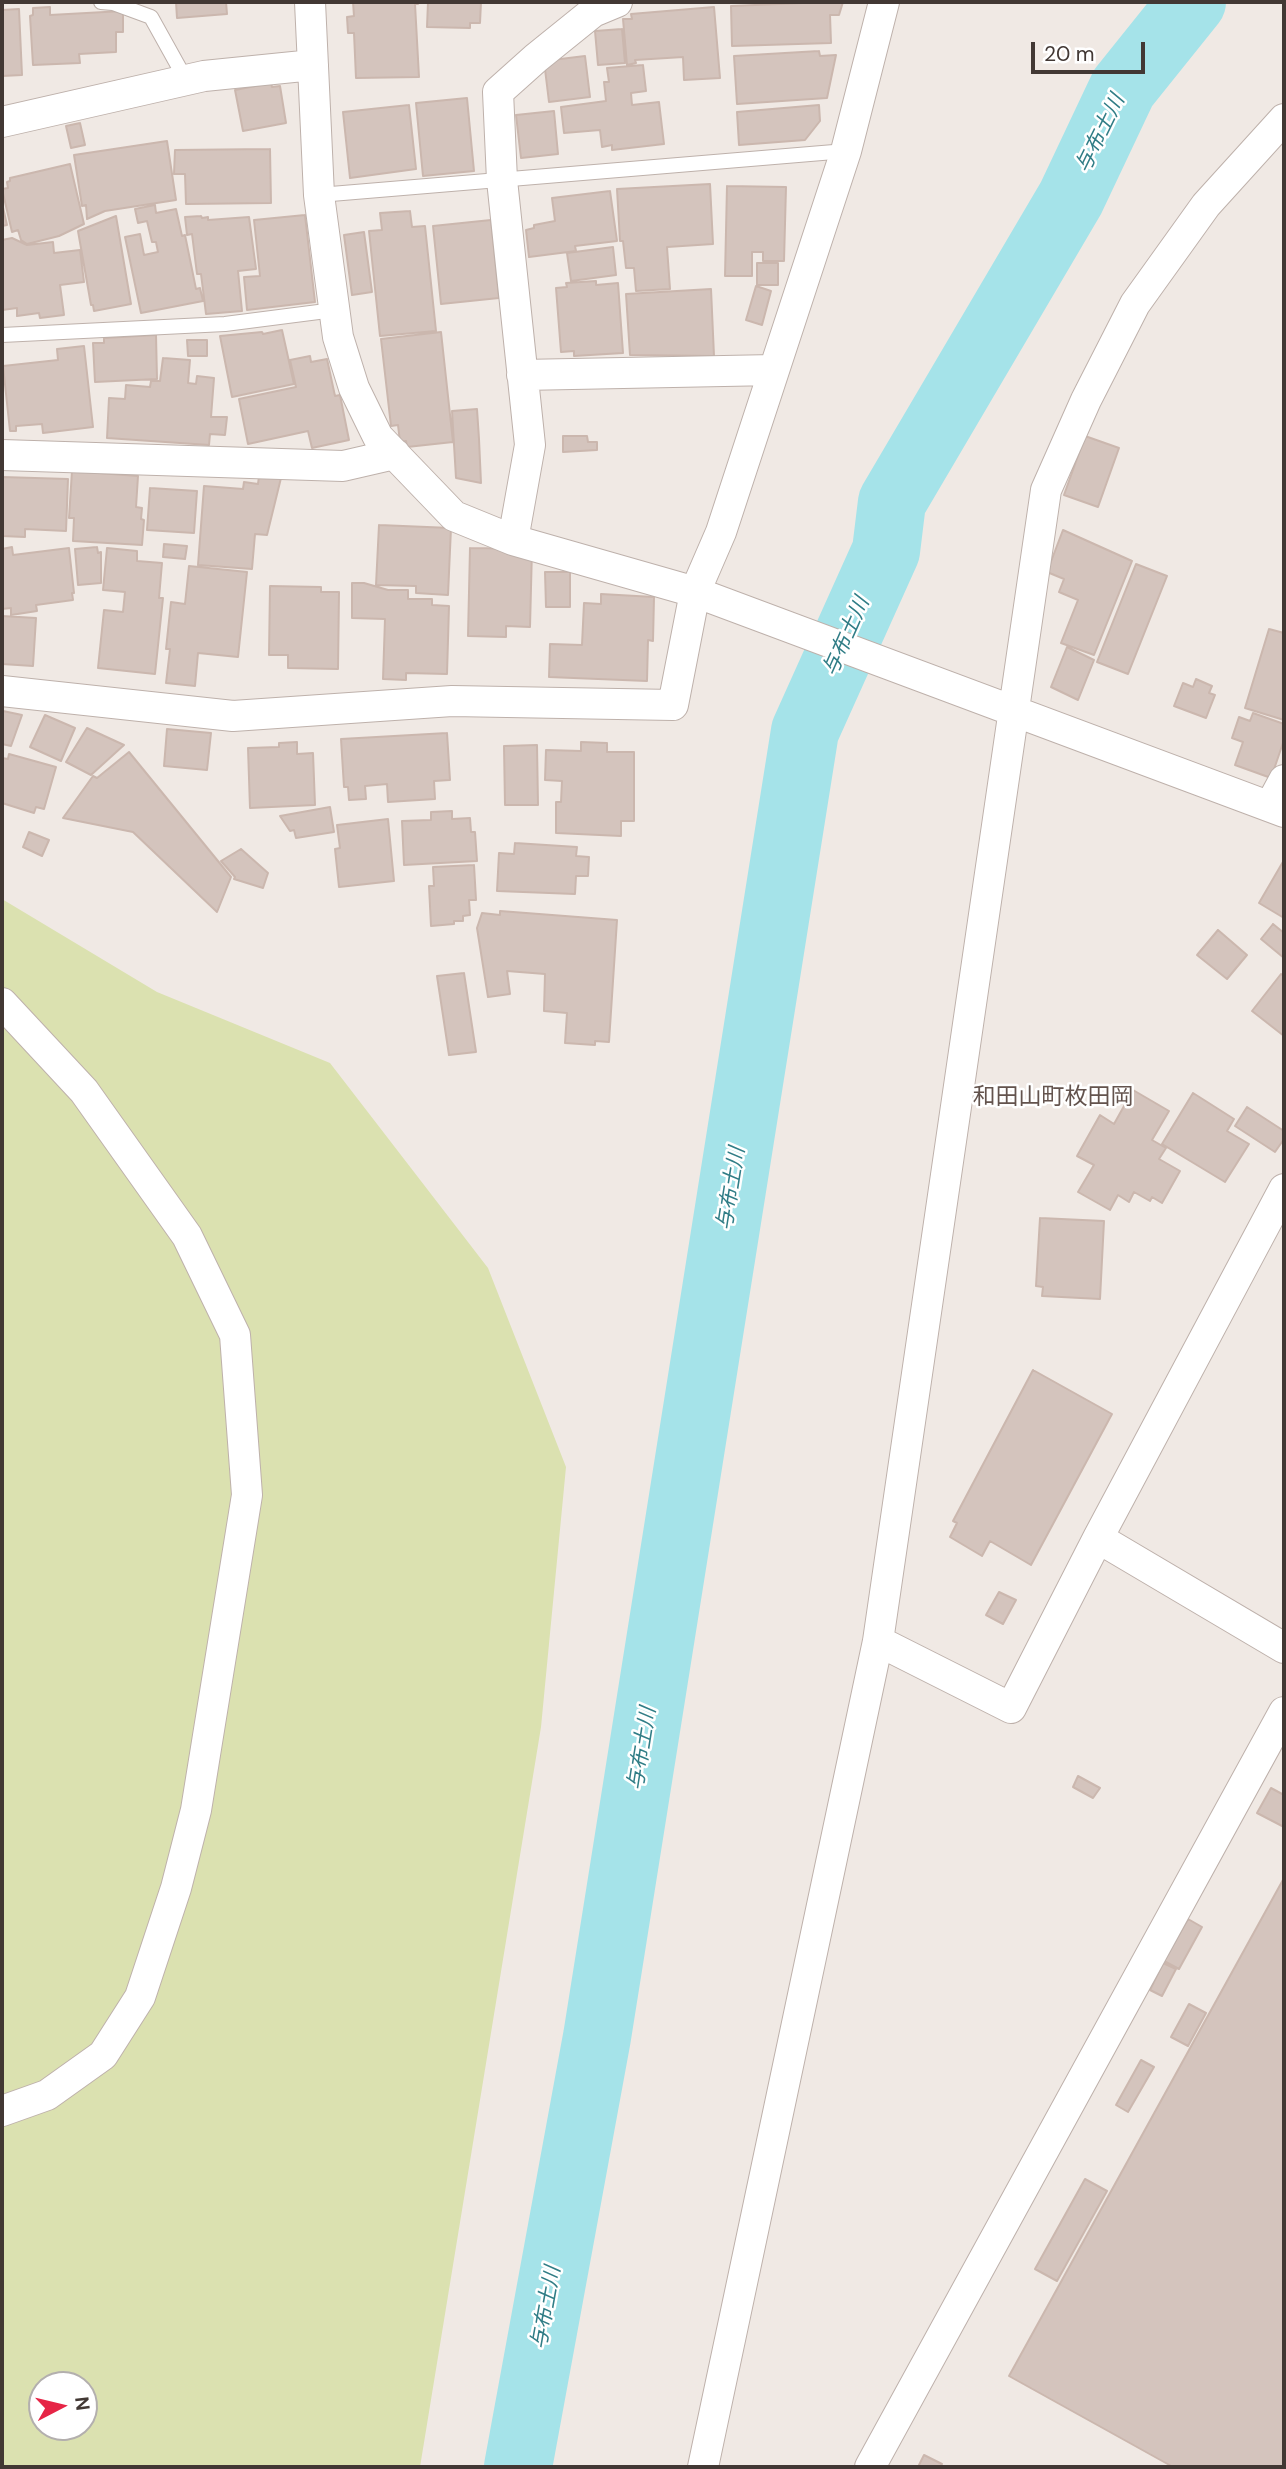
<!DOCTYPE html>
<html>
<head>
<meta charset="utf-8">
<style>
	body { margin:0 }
	#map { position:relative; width:1286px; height:2469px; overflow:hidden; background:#f0e9e4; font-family:"DM Sans",sans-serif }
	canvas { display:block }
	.frame { position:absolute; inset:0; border:4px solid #423834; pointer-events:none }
	.north { position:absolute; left:28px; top:2371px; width:70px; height:70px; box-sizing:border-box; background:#fff; border:2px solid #b3afae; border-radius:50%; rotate:83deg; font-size:19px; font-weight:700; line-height:28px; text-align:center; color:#423834 }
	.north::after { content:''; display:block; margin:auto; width:24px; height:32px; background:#e62546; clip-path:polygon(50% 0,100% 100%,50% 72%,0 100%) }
	.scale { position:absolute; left:1031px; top:42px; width:114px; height:32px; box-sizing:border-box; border:4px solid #423834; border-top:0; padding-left:9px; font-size:21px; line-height:24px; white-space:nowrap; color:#423834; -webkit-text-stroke:5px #fff; paint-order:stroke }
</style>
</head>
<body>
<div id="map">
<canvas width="1286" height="2469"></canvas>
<div class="frame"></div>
<div class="north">N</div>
<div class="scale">20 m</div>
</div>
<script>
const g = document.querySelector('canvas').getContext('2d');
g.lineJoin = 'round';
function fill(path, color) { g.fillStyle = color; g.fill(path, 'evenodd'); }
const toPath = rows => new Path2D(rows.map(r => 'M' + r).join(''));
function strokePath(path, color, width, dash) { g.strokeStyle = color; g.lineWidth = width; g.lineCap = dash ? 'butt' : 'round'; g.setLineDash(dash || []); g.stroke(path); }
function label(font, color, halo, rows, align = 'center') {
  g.font = font + ' "DM Sans","Noto Sans JP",sans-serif'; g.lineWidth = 5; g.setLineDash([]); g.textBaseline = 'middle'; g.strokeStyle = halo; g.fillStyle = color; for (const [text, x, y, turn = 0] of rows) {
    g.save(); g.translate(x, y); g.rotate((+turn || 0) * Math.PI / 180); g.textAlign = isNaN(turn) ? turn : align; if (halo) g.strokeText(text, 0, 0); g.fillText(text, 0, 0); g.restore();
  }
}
const green = toPath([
	[2,899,157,992,330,1063,488,1268,566,1467,541,1727,420,2467,2,2467],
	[42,2385,84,2385,84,2427,42,2427]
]);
const river = toPath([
	[518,2467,597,2037,805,731,886,551,892,502,1071,198,1123,88,1192,2]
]);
const building = toPath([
	[176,2,226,2,227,14,177,18,176,2],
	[353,2,418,2,418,4,415,4,419,77,356,78,354,33,348,33,347,17,354,16,353,2],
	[428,2,481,2,480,23,470,23,470,28,427,27,428,2],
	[826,2,843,2,839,15,830,15,831,43,732,46,731,6,826,2],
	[50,7,50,15,123,11,123,32,116,32,116,52,79,54,80,63,33,65,30,16,33,15,33,8,50,7],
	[714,7,720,78,684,80,683,57,635,60,636,63,627,65,623,19,632,19,631,14,714,7],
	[19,9,22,75,2,76,2,10,19,9],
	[622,29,625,63,598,65,595,31,622,29],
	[819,51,820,56,836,55,827,98,737,104,734,56,819,51],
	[585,56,590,97,549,102,544,61,585,56],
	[643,65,646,91,631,93,632,105,659,102,664,144,612,150,612,145,602,147,600,130,564,133,561,107,606,101,604,82,609,82,607,68,643,65],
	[271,83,272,87,280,86,286,123,243,131,235,90,271,83],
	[467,98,474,171,423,176,416,103,467,98],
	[409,105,416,169,350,178,343,112,409,105],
	[819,105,820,121,805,140,739,145,737,112,819,105],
	[554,111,558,154,521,158,516,115,554,111],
	[80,123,85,145,71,148,66,126,80,123],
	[167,141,176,200,105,211,87,219,86,205,82,206,74,155,167,141],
	[270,149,271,203,186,204,185,174,174,174,175,150,270,149],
	[70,164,84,224,59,236,27,244,21,240,18,230,12,232,2,189,8,188,7,182,10,181,10,178,70,164],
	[710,184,713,244,667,247,670,289,636,291,634,268,626,268,623,241,620,241,617,189,710,184],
	[727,186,786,187,784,261,763,261,763,252,752,252,752,276,725,276,727,186],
	[610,191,617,241,575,246,576,251,529,257,526,230,534,228,534,225,555,221,552,198,610,191],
	[2,203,7,225,2,226,2,203],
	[155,205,156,213,176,209,182,236,185,235,196,289,200,288,203,301,141,313,125,237,140,234,144,255,158,252,156,242,152,242,147,221,138,223,135,209,155,205],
	[410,211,412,227,425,226,436,331,380,336,369,231,382,230,380,213,410,211],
	[305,215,315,302,247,310,244,277,260,276,254,220,305,215],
	[116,216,131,304,94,311,93,305,91,305,78,231,116,216],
	[201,216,202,218,208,217,208,220,249,217,256,269,238,271,242,311,206,314,201,274,197,274,192,234,187,235,185,217,201,216],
	[491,220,499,298,441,304,433,226,491,220],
	[364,232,372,292,352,295,344,235,364,232],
	[12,238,27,245,53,242,54,253,80,250,84,282,60,285,64,315,40,318,39,313,17,316,17,308,2,310,2,240,12,238],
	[613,247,616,275,571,281,567,253,613,247],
	[757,263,778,263,778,285,757,285,757,263],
	[596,281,596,285,618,283,623,353,574,356,574,351,561,352,556,288,567,287,566,283,596,281],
	[756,286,771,291,762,325,746,320,756,286],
	[711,289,714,356,630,355,626,294,711,289],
	[282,330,294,384,232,397,220,336,262,332,263,334,282,330],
	[441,332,453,442,407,447,406,441,400,442,398,425,391,426,381,339,441,332],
	[156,335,157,379,95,382,93,343,104,343,104,338,156,335],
	[187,340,207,340,207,356,188,356,187,340],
	[84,346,93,427,43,433,42,424,16,426,16,431,10,431,3,366,58,360,57,349,84,346],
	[310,356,311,362,327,359,335,396,340,395,349,440,312,448,308,431,248,444,239,399,296,387,290,360,310,356],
	[163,358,190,360,188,383,196,384,197,376,214,378,211,417,227,417,225,435,210,434,209,445,107,438,109,398,125,399,126,385,150,387,151,381,160,381,163,358],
	[477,409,479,439,481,483,456,478,452,411,477,409],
	[563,436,587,436,588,442,597,442,597,450,563,452,563,436],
	[1085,436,1119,448,1098,507,1064,495,1085,436],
	[72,471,138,476,136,507,142,508,141,519,144,520,142,545,73,541,74,518,69,518,72,471],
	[259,476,281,478,267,535,255,534,252,569,198,565,204,486,243,489,244,482,258,484,259,476],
	[2,477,68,479,66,531,25,529,25,537,2,536,2,477],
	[150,488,197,491,194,533,147,530,150,488],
	[379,525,451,528,448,595,416,593,416,586,376,585,379,525],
	[1063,530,1132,561,1094,655,1061,643,1078,600,1059,592,1064,579,1047,572,1063,530],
	[164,544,187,546,185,559,163,557,164,544],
	[12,547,13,555,69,548,74,593,72,593,73,600,36,605,37,611,11,615,11,608,2,609,2,549,12,547],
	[97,547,98,553,101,552,101,583,78,585,75,549,97,547],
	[107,548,137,551,137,561,162,563,159,598,163,598,155,674,98,668,104,610,123,612,125,592,103,590,107,548],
	[470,548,532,549,530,627,506,626,506,637,468,636,470,548],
	[1136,564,1167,576,1128,674,1097,662,1136,564],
	[189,566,247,572,238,657,198,653,195,686,166,683,170,649,166,649,171,602,185,604,189,566],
	[545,572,570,572,570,607,546,607,545,572],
	[352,583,364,583,388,590,408,590,408,599,432,599,432,605,449,606,447,674,406,673,406,680,383,679,385,619,352,618,352,583],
	[270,586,321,587,321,592,339,592,338,669,288,668,288,655,269,655,270,586],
	[601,594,654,597,653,641,648,640,647,681,549,677,550,644,582,645,584,603,601,604,601,594],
	[2,616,36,618,33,666,2,664,2,616],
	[1269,629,1284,633,1284,720,1245,708,1269,629],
	[1067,647,1094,660,1078,700,1051,687,1067,647],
	[1196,679,1212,686,1209,693,1215,695,1206,718,1174,706,1183,683,1193,687,1196,679],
	[3,711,22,715,11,746,2,744,3,711],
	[1253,713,1284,724,1284,740,1271,778,1235,765,1243,742,1232,738,1239,717,1250,721,1253,713],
	[45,715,75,728,61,761,30,747,45,715],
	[87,728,124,745,91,775,66,762,87,728],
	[167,729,211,733,207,770,164,766,167,729],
	[447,733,450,780,434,781,435,799,388,802,387,784,365,786,366,799,349,800,348,787,344,787,341,739,447,733],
	[297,742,297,754,313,753,315,805,250,808,248,748,279,747,279,743,297,742],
	[581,742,607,743,607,752,634,752,634,821,621,821,621,836,556,833,556,802,561,802,562,781,545,780,546,750,581,751,581,742],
	[537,745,538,805,505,805,504,746,537,745],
	[129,752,231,877,217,912,133,832,63,818,93,776,97,778,129,752],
	[9,754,56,767,44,809,36,807,34,813,2,803,2,758,8,759,9,754],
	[330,807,334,832,296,838,294,830,290,831,280,816,330,807],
	[452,811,452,819,470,818,471,832,475,832,477,861,404,865,402,821,431,820,431,812,452,811],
	[388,819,394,881,339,887,335,849,340,848,337,825,388,819],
	[29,832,49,840,42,856,23,847,29,832],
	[515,843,577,847,576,856,589,857,588,876,576,876,575,894,497,891,499,853,514,854,515,843],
	[241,849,268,873,263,888,234,879,235,877,221,861,241,849],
	[1284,860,1284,918,1259,903,1284,860],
	[474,865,476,900,469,900,470,915,463,916,463,921,454,921,454,924,431,926,429,886,434,886,433,867,474,865],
	[500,911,617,920,609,1042,595,1041,595,1045,565,1043,567,1013,544,1011,545,974,507,971,510,994,488,997,477,928,482,913,500,915,500,911],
	[1273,924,1284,933,1284,958,1261,939,1273,924],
	[1218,930,1247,955,1227,979,1197,955,1218,930],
	[464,973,476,1052,449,1055,437,976,464,973],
	[1281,974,1284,976,1284,1036,1252,1011,1281,974],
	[1133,1090,1169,1111,1152,1140,1166,1148,1159,1159,1180,1171,1162,1203,1152,1197,1150,1201,1134,1192,1129,1202,1118,1195,1110,1210,1078,1192,1094,1165,1077,1156,1100,1115,1114,1124,1133,1090],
	[1193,1093,1234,1119,1227,1131,1249,1144,1225,1182,1162,1144,1193,1093],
	[1247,1107,1284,1131,1284,1139,1275,1152,1235,1126,1247,1107],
	[1040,1218,1104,1221,1100,1299,1042,1296,1043,1287,1036,1286,1040,1218],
	[1033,1370,1112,1414,1031,1565,990,1541,982,1556,950,1537,957,1523,953,1521,1033,1370],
	[999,1592,1016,1600,1003,1624,986,1615,999,1592],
	[1078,1776,1100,1788,1093,1798,1073,1787,1078,1776],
	[1271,1788,1284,1795,1284,1827,1257,1813,1271,1788],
	[1284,1878,1284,2467,1173,2467,1009,2376,1284,1878],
	[1188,1919,1202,1927,1179,1969,1164,1961,1188,1919],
	[1163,1963,1176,1969,1162,1996,1150,1990,1163,1963],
	[1189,2004,1206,2013,1188,2046,1171,2037,1189,2004],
	[1141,2060,1154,2067,1128,2112,1116,2105,1141,2060],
	[1085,2179,1107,2191,1057,2281,1035,2269,1085,2179],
	[924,2455,942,2464,940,2467,918,2467,924,2455]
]);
const service = toPath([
	[101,2,113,3,151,17,186,80],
	[319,195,846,151],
	[2,335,225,324,334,310]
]);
const minor = toPath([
	[310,2,319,195,338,337,354,388,378,437,454,516,513,540,695,592,1284,812],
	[2,122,204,76,313,65],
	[522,375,774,370],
	[2,455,343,466,395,454],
	[513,540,530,445,502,180,498,92,536,58,593,12,617,2],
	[2,691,233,716,452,701,673,705,695,592,721,532,846,151,884,2],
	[1270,806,1284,780],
	[2,1003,84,1091,187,1236,235,1335,247,1495,196,1810,176,1888,140,1997,103,2055,47,2095,2,2111],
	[1098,1538,1284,1648],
	[878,1641,1011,1708,1098,1538,1284,1189],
	[703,2467,878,1641,1046,490,1086,400,1135,304,1206,205,1284,119],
	[870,2467,1284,1712]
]);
const waterNames = [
	["与布土川",1101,134,-64],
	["与布土川",847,637,-66],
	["与布土川",732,1189,-81],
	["与布土川",643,1749,-81],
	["与布土川",547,2308,-80]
];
const quarterNames = [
	["和田山町枚田岡",1053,1098]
];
fill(green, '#dbe1b0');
strokePath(river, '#a5e3e9', 68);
fill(building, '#d4c4bd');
strokePath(building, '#cbb7ae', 2);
strokePath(service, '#beb1ab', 16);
strokePath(minor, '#beb1ab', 32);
strokePath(service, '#fff', 14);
strokePath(minor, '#fff', 30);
label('italic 21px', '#307d86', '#fff', waterNames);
label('23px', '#63534d', '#fff', quarterNames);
</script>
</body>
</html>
